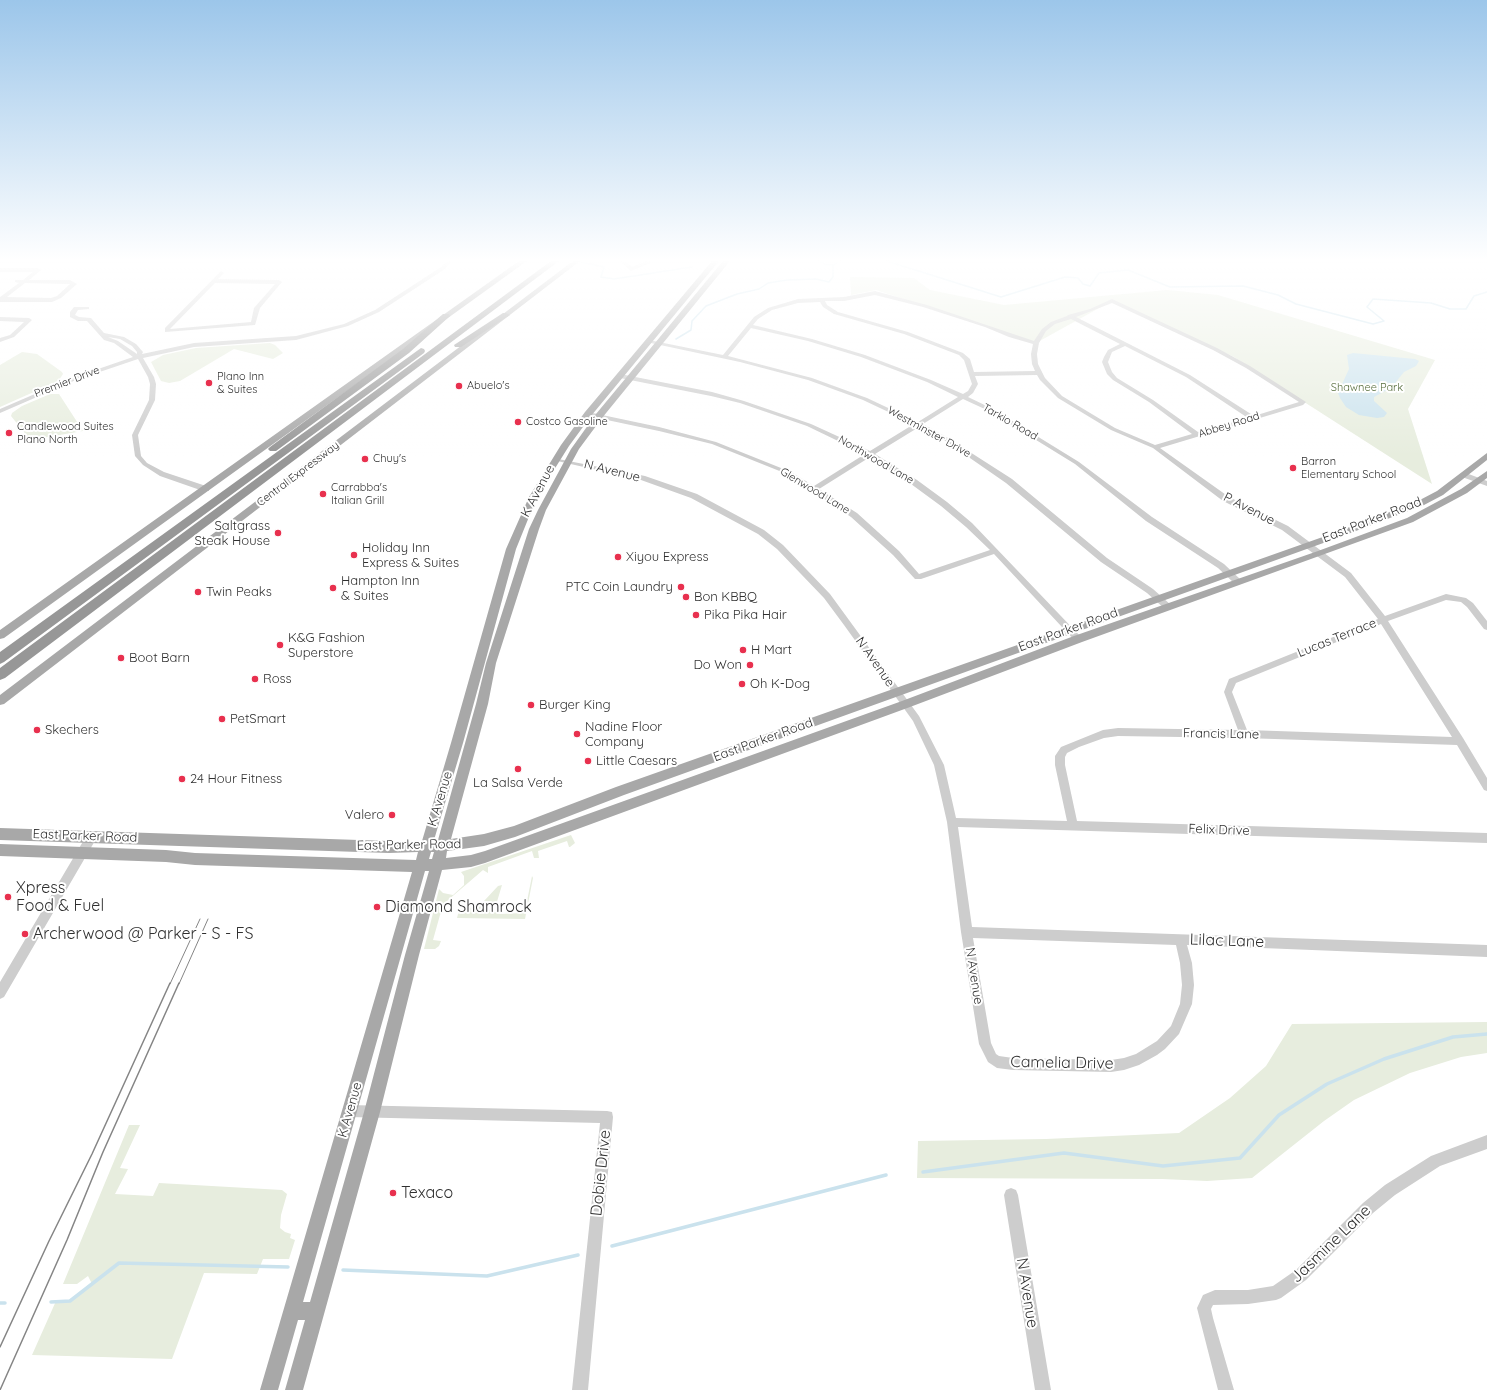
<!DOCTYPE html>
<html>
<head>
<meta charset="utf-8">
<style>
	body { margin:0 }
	canvas { display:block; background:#fff }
</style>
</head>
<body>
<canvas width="1487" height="1390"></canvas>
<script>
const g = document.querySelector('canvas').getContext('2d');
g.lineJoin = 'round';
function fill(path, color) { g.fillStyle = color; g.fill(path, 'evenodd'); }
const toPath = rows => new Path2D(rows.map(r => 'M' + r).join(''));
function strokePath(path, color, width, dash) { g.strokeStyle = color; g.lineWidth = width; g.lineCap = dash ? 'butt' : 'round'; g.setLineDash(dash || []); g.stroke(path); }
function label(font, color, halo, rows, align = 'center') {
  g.font = font + ' Quicksand,sans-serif'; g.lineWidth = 4; g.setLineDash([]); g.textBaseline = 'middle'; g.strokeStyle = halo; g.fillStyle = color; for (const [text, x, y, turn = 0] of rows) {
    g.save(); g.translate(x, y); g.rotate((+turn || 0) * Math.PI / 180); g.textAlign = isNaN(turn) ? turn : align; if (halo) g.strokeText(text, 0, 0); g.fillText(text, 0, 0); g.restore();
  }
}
const green = toPath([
	[850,277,914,278,930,290,1004,305,1167,290,1218,295,1435,360,1408,409,1432,484,1234,357,1112,301,1036,343,876,290,851,295],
	[270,343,275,345,283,353,273,359,234,349,180,381,169,383,161,381,151,362,163,355,196,348],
	[22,352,37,354,62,372,63,374,59,380,54,383,0,407,0,365],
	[50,394,59,394,83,431,42,438,34,439,28,437,11,416,12,413,22,406],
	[571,835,575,843,570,847,569,847,567,841,538,851,539,858,534,858,532,851,488,867,488,873,483,870,447,901,444,906,440,915,433,940,441,941,439,946,435,949,424,949,439,889,443,893,453,895,464,885,464,876,461,872],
	[532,876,533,878,525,919,457,918,458,914,467,905,475,911,480,906,500,914,523,913,525,911],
	[502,885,496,905,492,902,484,901,498,886],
	[1487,1022,1487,1053,1461,1057,1410,1073,1354,1100,1324,1121,1252,1178,1207,1181,1162,1179,917,1178,918,1141,1046,1139,1179,1133,1230,1098,1266,1066,1292,1024],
	[129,1125,140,1125,120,1168,128,1169,115,1194,153,1196,159,1183,282,1190,287,1194,281,1215,280,1228,285,1232,291,1234,290,1238,295,1240,289,1259,263,1259,257,1274,204,1273,172,1359,32,1355,56,1301,70,1301,92,1284,88,1276,77,1284,63,1284]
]);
const water = toPath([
	[1353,353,1415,359,1419,361,1416,366,1404,372,1391,388,1374,397,1374,401,1387,413,1384,417,1377,418,1359,415,1346,407,1340,398,1338,393,1349,369,1347,355]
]);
const streamFar1 = toPath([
	[819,261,827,265,833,265,840,261],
	[887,261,1001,297,1065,277,1078,278,1083,284,1090,286,1099,273,1128,270,1170,287,1243,286,1278,295,1296,304,1373,324,1384,321,1367,307,1373,299,1431,303,1450,309,1466,309,1474,296,1487,292],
	[581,262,604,267,601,277,614,279,692,267],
	[676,339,691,330,692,321,706,306,737,294,759,289,768,283,787,280,816,279,829,282,833,277,833,265]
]);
const stream = toPath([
	[923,1172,1064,1153,1163,1166,1240,1158,1279,1115,1327,1084,1384,1059,1453,1037,1487,1034],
	[612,1246,886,1175],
	[343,1270,487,1276,578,1255],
	[51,1302,70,1301,119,1263,288,1267],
	[0,1303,5,1303]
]);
const minor = toPath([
	[447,261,452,261,445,269,379,312,348,326,296,340,194,347,143,358,154,377,156,384,155,400,138,435,141,456,147,463,164,472,209,487,209,491,203,491,160,476,143,465,135,456,132,435,149,400,150,384,148,377,138,359,76,380,0,413,0,409,72,378,133,357,114,343,104,340,87,321,78,321,70,317,70,312,74,307,89,307,89,309,78,310,75,315,79,317,91,318,104,333,124,337,136,344,143,352,142,354,194,343,296,336,344,324,375,310,441,267,447,261],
	[108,337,120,339,132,346,137,352,137,354,118,341,108,337],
	[620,261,625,261,632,267,647,261,655,261,631,271,620,261],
	[0,268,38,268,41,270,40,271,29,280,70,280,77,284,61,298,52,302,0,302,0,297,19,283,15,282,15,280,23,280,33,272,0,272,0,268],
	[25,283,69,284,70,284,57,296,51,298,7,297,25,283],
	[221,271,224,273,218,279,279,280,282,282,260,308,255,325,165,332,165,328,221,271],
	[215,283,275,284,254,308,251,322,170,329,215,283],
	[875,291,927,305,1034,341,1042,329,1051,322,1067,316,1068,315,1090,309,1112,299,1217,348,1250,366,1306,402,1303,405,1160,448,1229,497,1288,526,1351,573,1385,616,1446,594,1466,598,1473,603,1487,621,1487,630,1484,629,1467,607,1461,602,1446,600,1388,621,1463,738,1487,778,1487,791,1484,790,1457,745,1244,738,1118,736,1104,738,1079,747,1067,753,1065,757,1065,765,1077,821,1487,833,1487,843,958,827,972,927,1487,945,1487,957,1187,945,1192,963,1194,985,1192,1004,1179,1034,1165,1049,1157,1055,1139,1065,1124,1070,1111,1072,1013,1070,997,1068,988,1062,979,1044,961,932,947,822,934,765,913,721,844,625,824,598,777,549,758,534,691,498,641,480,553,460,553,458,645,476,697,494,764,530,783,545,830,594,919,716,944,765,956,818,1067,821,1055,765,1055,756,1061,747,1103,730,1118,728,1238,730,1224,692,1229,679,1378,619,1345,577,1282,530,1223,501,1153,448,1111,430,1058,398,1040,380,1037,375,975,376,978,384,973,393,968,397,993,409,1079,462,1152,517,1224,564,1241,580,1242,582,1241,584,1235,584,1218,568,1146,521,1075,464,989,411,963,399,923,424,948,438,1012,479,1107,558,1153,589,1171,605,1172,607,1171,609,1165,609,1147,593,1101,562,1006,483,944,440,919,427,875,454,917,480,947,502,972,523,1081,637,1082,639,1081,641,1075,641,994,554,921,579,915,579,893,555,851,517,787,474,712,444,659,431,588,416,585,414,588,412,659,427,716,442,791,472,814,486,865,454,807,426,740,403,711,396,620,378,617,376,620,374,712,392,744,401,811,424,870,451,914,424,863,400,808,380,740,362,646,342,649,340,723,355,754,317,768,308,798,299,844,297,875,291],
	[875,295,923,307,985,327,1009,337,1033,344,1031,354,1032,364,1035,371,974,372,970,359,963,353,908,332,838,312,827,305,825,301,844,301,875,295],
	[820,302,823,307,834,314,904,334,959,355,964,360,972,384,968,391,963,394,931,380,865,355,812,339,753,325,758,319,772,310,798,303,820,302],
	[1112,303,1213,350,1246,368,1299,402,1254,416,1190,375,1076,317,1112,303],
	[1071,319,1120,344,1108,350,1104,357,1102,362,1107,374,1113,380,1149,402,1192,434,1155,445,1115,428,1062,396,1045,378,1038,364,1037,354,1039,343,1046,331,1055,324,1071,319],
	[751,328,808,341,861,357,927,382,958,397,918,422,867,398,812,378,728,356,751,328],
	[1125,346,1186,377,1248,418,1198,432,1153,400,1117,378,1112,372,1108,362,1112,352,1125,346],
	[870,457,911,484,941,506,966,527,990,550,919,574,899,551,857,513,819,489,870,457],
	[1381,624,1452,737,1247,730,1232,692,1236,683,1381,624],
	[973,938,1176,945,1180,963,1182,985,1180,1004,1171,1026,1157,1041,1136,1054,1124,1058,1111,1060,1013,1058,999,1056,996,1054,991,1043,973,938],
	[0,317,29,318,32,320,14,337,0,342,0,338,10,335,24,322,0,321,0,317],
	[1462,473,1466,473,1487,481,1487,486,1462,477,1462,473],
	[92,831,96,833,97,836,96,839,4,997,0,999,0,982,88,833,92,831],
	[349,1105,607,1111,612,1112,613,1117,588,1390,572,1390,600,1123,349,1117,344,1116,343,1111,344,1106,349,1105],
	[1487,1135,1487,1149,1440,1166,1395,1195,1373,1213,1306,1280,1281,1298,1276,1300,1248,1304,1213,1305,1211,1309,1213,1318,1234,1390,1218,1390,1197,1308,1203,1295,1215,1290,1248,1290,1273,1286,1296,1270,1363,1203,1385,1185,1431,1156,1487,1135],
	[1011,1188,1016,1190,1018,1195,1051,1390,1035,1390,1004,1195,1006,1190,1011,1188]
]);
const major = toPath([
	[519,261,527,261,4,638,0,639,0,630,519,261],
	[573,261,580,261,4,704,0,705,0,695,573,261],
	[712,261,719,261,591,416,569,446,537,497,516,549,463,743,434,840,438,840,476,704,486,663,529,529,538,510,571,449,596,414,723,261,730,261,602,418,579,449,546,510,539,529,496,663,488,704,451,839,484,834,514,826,616,787,1334,533,1418,501,1437,491,1487,453,1487,460,1443,495,1424,505,1340,537,624,795,515,837,484,846,447,851,446,858,471,855,485,851,902,701,1074,636,1318,551,1407,518,1461,489,1487,471,1487,478,1467,493,1413,522,1082,642,910,707,485,863,471,867,442,870,419,955,380,1112,303,1390,285,1390,305,1320,298,1320,278,1390,260,1390,412,872,195,865,166,862,0,856,0,844,166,850,195,853,416,860,418,852,389,853,0,840,0,828,389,841,422,841,451,743,506,549,529,497,561,445,585,412,712,261],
	[431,852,434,852,432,859,429,859,431,852],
	[425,871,429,871,405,955,364,1112,310,1302,303,1302,425,871]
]);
const highway = toPath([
	[551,261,559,261,5,678,0,680,0,668,551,261],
	[503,313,506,313,510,315,461,347,455,347,454,345,503,313],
	[443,314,449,314,450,316,409,353,276,451,270,451,268,449,270,447,403,349,443,314],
	[421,348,424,349,425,351,424,353,4,662,0,664,0,652,421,348]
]);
const tramFar1 = toPath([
	[170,984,200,919],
	[179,984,208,919]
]);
const tram = toPath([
	[0,1347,49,1241,92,1154,170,983],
	[0,1390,67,1240,103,1152,179,983]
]);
const markers = [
	[209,383,4,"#e8304e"],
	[459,386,4,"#e8304e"],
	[518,422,4,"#e8304e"],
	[9,433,4,"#e8304e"],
	[365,459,4,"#e8304e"],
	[1293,468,4,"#e8304e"],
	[323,494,4,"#e8304e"],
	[278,533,4,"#e8304e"],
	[354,555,4,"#e8304e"],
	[618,557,4,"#e8304e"],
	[681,587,4,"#e8304e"],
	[333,588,4,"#e8304e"],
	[198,592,4,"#e8304e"],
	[686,597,4,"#e8304e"],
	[696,615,4,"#e8304e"],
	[280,645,4,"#e8304e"],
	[743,650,4,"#e8304e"],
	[121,658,4,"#e8304e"],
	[750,665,4,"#e8304e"],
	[255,679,4,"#e8304e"],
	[742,684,4,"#e8304e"],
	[531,705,4,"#e8304e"],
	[222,719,4,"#e8304e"],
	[37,730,4,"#e8304e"],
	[577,734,4,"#e8304e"],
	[588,761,4,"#e8304e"],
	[518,769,4,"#e8304e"],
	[182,779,4,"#e8304e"],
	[392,815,4,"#e8304e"],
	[8,897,4,"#e8304e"],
	[377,907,4,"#e8304e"],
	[25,934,4,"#e8304e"],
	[393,1193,4,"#e8304e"]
];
const farPoinames = [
	["Plano Inn",217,377],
	["& Suites",217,390],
	["Abuelo's",467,386],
	["Costco Gasoline",526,422],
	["Candlewood Suites",17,427],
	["Plano North",17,440],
	["Chuy's",373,459],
	["Barron",1301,462],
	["Elementary School",1301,475],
	["Carrabba's",331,488],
	["Italian Grill",331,501]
];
const farStreetnames = [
	["Premier Drive",67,382,-21],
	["Tarkio Road",1010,422,30],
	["Abbey Road",1229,425,-17],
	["Westminster Drive",929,432,29],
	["Northwood Lane",876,460,30],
	["Central Expressway",298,474,-37],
	["Glenwood Lane",815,491,31]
];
const farParknames = [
	["Shawnee Park",1367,388]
];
const streetNames = [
	["N Avenue",612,471,14],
	["K Avenue",538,491,-62],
	["P Avenue",1249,509,27],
	["East Parker Road",1372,520,-21],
	["East Parker Road",1068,630,-20],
	["Lucas Terrace",1337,638,-22],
	["N Avenue",875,662,55],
	["Francis Lane",1221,734,1],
	["East Parker Road",763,740,-20],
	["K Avenue",440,799,-73],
	["Felix Drive",1219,830,2],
	["East Parker Road",85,836,2],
	["East Parker Road",409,845,-1],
	["N Avenue",974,976,81],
	["K Avenue",350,1110,-74]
];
const poiNames = [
	["Saltgrass",270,526,"right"],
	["Steak House",270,541,"right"],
	["Holiday Inn",362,548],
	["Express & Suites",362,563],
	["Xiyou Express",626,557],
	["Hampton Inn",341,581],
	["& Suites",341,596],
	["PTC Coin Laundry",673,587,"right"],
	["Twin Peaks",206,592],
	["Bon KBBQ",694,597],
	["Pika Pika Hair",704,615],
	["K&G Fashion",288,638],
	["Superstore",288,653],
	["H Mart",751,650],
	["Boot Barn",129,658],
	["Do Won",742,665,"right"],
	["Ross",263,679],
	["Oh K-Dog",750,684],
	["Burger King",539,705],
	["PetSmart",230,719],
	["Nadine Floor",585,727],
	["Company",585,742],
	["Skechers",45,730],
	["Little Caesars",596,761],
	["24 Hour Fitness",190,779],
	["La Salsa Verde",518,783,"center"],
	["Valero",384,815,"right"]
];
const nearPoinames = [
	["Xpress",16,888],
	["Food & Fuel",16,906],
	["Diamond Shamrock",385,907],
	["Archerwood @ Parker - S - FS",33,934],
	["Texaco",401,1193]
];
const nearStreetnames = [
	["Lilac Lane",1227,941,2],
	["Camelia Drive",1062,1063,1],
	["Dobie Drive",601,1173,-84],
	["Jasmine Lane",1331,1244,-44],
	["N Avenue",1027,1293,81]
];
fill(green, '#e7edde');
fill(water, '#cae2ed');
strokePath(streamFar1, '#cae2ed', 1.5);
strokePath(stream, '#cae2ed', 3.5);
fill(minor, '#cdcdcd');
fill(major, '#a8a8a8');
fill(highway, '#979797');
strokePath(tramFar1, '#858585', 1);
strokePath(tram, '#858585', 1.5);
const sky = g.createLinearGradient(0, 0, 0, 456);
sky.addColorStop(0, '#9cc6ea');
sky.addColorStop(0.57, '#fff');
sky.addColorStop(1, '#ffffff00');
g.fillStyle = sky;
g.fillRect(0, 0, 1487, 456);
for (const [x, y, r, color] of markers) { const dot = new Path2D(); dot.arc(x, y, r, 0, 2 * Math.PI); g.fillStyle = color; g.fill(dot); strokePath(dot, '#fff', 1.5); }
label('11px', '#303030', '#fff', farPoinames, 'left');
label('11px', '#303030', '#fff', farStreetnames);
label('11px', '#576d3c', '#fff', farParknames);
label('13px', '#303030', '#fff', streetNames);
label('13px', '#303030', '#fff', poiNames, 'left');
label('16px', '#303030', '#fff', nearPoinames, 'left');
label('16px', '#303030', '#fff', nearStreetnames);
</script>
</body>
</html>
